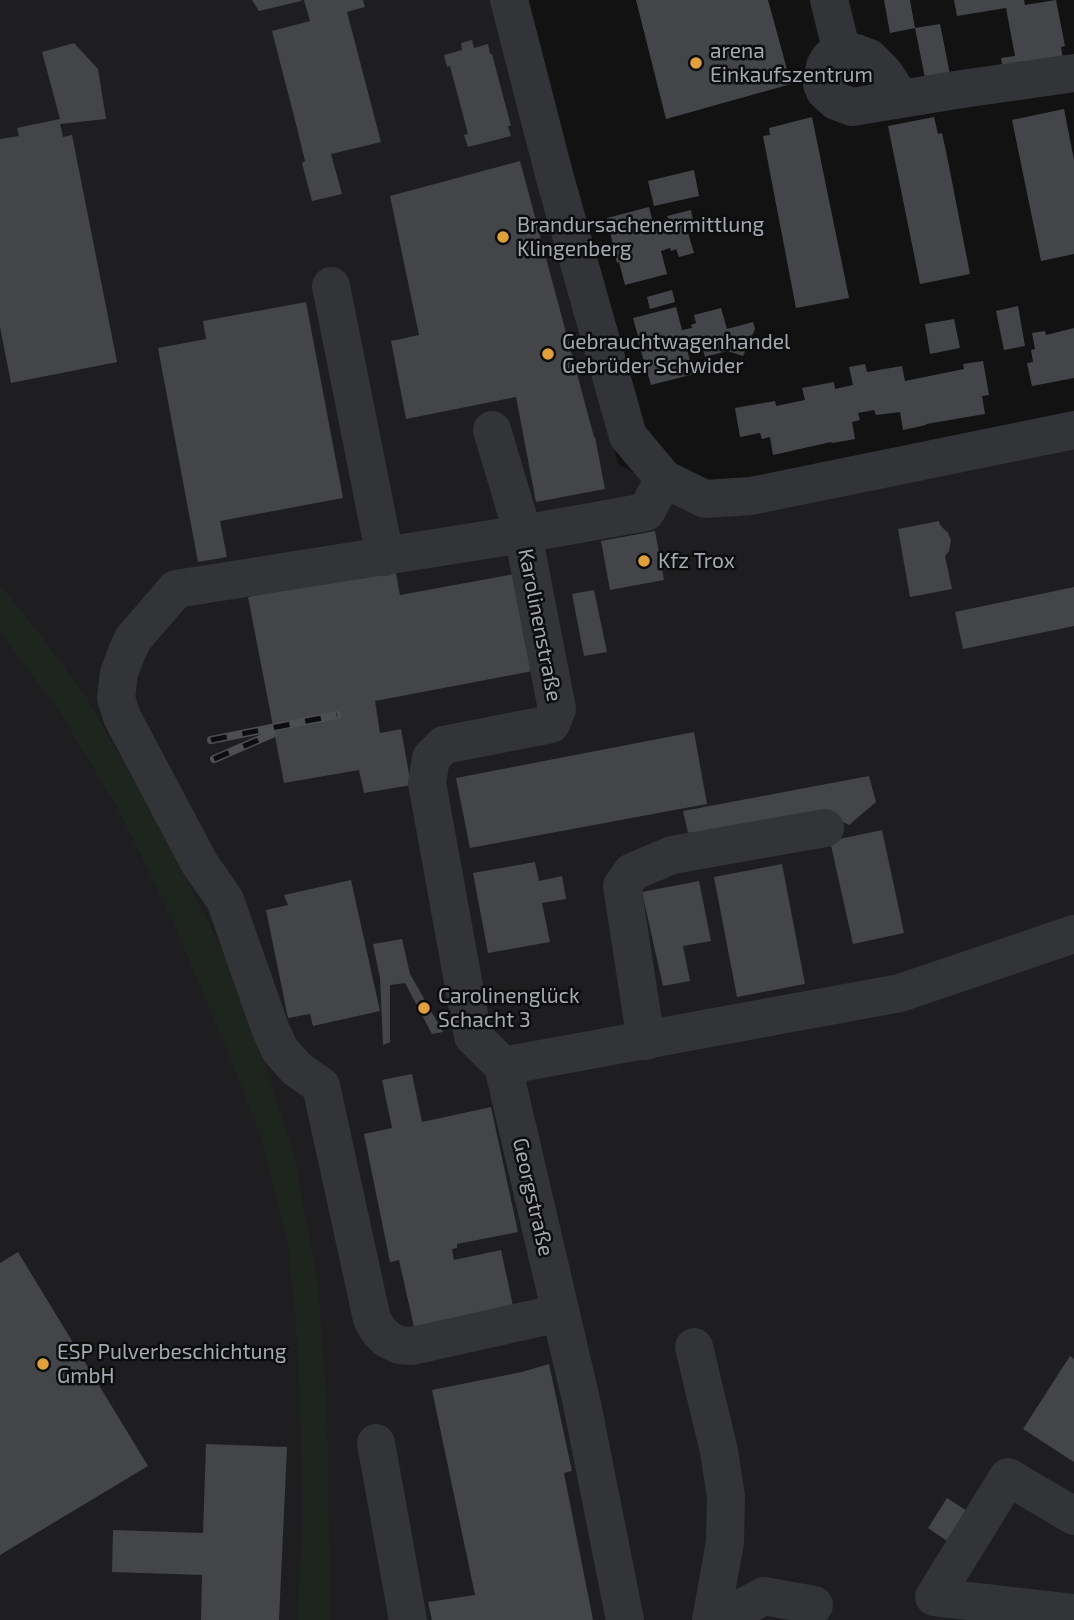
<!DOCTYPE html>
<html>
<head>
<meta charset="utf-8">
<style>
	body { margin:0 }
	canvas { display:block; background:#121213 }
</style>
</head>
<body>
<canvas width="1074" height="1620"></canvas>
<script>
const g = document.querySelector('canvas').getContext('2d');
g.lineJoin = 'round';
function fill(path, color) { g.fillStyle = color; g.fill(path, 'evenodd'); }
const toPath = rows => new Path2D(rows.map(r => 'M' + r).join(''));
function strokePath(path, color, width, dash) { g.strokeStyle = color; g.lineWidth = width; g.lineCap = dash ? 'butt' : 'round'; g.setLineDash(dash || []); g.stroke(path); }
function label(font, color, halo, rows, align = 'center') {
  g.font = font + ' "Exo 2",sans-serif'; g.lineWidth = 5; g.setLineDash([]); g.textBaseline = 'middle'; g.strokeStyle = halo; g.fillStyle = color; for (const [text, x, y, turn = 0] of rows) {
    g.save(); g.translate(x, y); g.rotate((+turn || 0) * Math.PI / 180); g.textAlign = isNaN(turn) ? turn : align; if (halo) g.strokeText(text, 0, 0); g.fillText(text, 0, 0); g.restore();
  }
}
const built = toPath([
	[0,0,490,0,618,464,711,515,1074,446,1074,1620,0,1620]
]);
const green = toPath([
	[0,585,41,636,86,697,151,811,225,955,253,1025,294,1155,318,1284,327,1408,330,1601,329,1620,297,1620,303,1515,299,1372,295,1311,287,1238,260,1135,232,1062,170,914,115,803,57,708,0,632]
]);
const building = toPath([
	[252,0,301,0,301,1,259,11],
	[304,0,363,0,365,7,347,12,381,142,331,154,342,194,312,201,302,163,305,161,297,128,272,31,310,21],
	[636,0,768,0,791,84,666,119],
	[884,0,910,0,915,28,890,33],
	[954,0,1024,0,1025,5,1056,0,1065,46,1061,47,1063,59,1003,70,1001,58,1015,56,1006,8,957,16],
	[940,24,950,74,925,78,915,28],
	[472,40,474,48,488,44,490,54,492,54,511,126,508,126,511,136,468,147,464,135,468,134,450,66,447,67,444,55,462,50,461,43],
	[74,43,98,69,106,119,60,124,63,137,72,135,117,362,11,383,0,327,0,139,19,136,17,128,60,119,42,52],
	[1064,109,1074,160,1074,254,1041,261,1012,120],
	[812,117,849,298,796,308,763,136,770,135,769,128],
	[934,117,938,134,942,133,947,156,970,274,920,284,888,126],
	[520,161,594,437,595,437,605,489,536,502,516,397,406,419,391,341,419,335,390,196],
	[694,170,699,196,654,206,648,181],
	[649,207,655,230,665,228,665,225,670,224,667,216,691,210,695,230,688,233,694,253,679,257,676,249,671,251,670,248,661,251,667,274,625,285,619,262,617,263,607,218],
	[672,290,675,302,650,309,647,297],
	[306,302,343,498,220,521,227,557,198,562,158,348,206,339,203,321],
	[1018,306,1025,346,1004,350,996,311],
	[676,307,682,330,692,328,691,325,696,323,694,315,721,308,727,329,753,322,755,329,743,356,727,351,705,357,703,349,698,350,698,348,687,350,694,374,651,385,638,341,639,340,633,318],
	[954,319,960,348,930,354,925,324],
	[1074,328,1074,378,1032,386,1027,363,1033,362,1031,350,1035,349,1032,333,1045,331,1046,335],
	[983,361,989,395,982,396,985,414,926,424,926,425,903,430,900,412,876,415,874,410,858,413,860,420,852,422,855,439,832,443,831,442,773,455,770,437,762,439,760,433,740,437,735,408,775,401,776,406,805,400,802,388,834,382,835,389,853,385,849,367,865,364,867,372,902,366,905,381,964,369,963,364],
	[939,521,940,525,948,533,951,540,949,551,945,556,952,589,910,597,898,529],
	[655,531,664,580,610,590,601,541],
	[395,568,400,595,520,573,538,670,375,701,380,733,401,729,411,785,364,793,359,770,284,783,248,597],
	[1074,587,1074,626,963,649,955,612],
	[594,590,607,652,584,656,572,594],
	[694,732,707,804,470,848,456,778],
	[869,776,876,802,849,825,828,814,688,833,683,811],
	[882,830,904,933,853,944,830,841],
	[535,862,539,881,562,876,566,899,542,903,550,942,488,953,473,873],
	[782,864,805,984,737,997,714,877],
	[351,880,380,1011,313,1026,310,1014,288,1018,266,910,288,905,284,895],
	[699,881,711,941,683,946,690,981,663,986,642,892],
	[402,939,410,974,443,1032,432,1034,405,983,390,985,390,1042,383,1045,380,978,373,944],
	[412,1074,422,1122,491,1107,518,1232,457,1244,457,1248,452,1249,454,1260,501,1250,513,1306,414,1327,399,1260,390,1262,364,1134,392,1128,382,1080],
	[18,1252,148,1466,0,1555,0,1263],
	[1070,1356,1074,1359,1074,1462,1023,1429],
	[549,1364,572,1471,564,1473,593,1620,432,1620,428,1602,475,1595,432,1390,522,1372],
	[206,1444,287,1447,279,1620,201,1620,202,1575,112,1572,113,1530,203,1533],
	[947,1498,970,1513,950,1543,928,1528]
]);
const minor = toPath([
	[509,0,555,178,628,436,664,479,705,499,751,496,1074,430],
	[829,0,842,52],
	[901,99,884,73,869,58,856,53,842,52,830,58,825,66,822,84,825,91,836,101,852,107,962,89,1074,73],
	[331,286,385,557],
	[492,430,523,534,176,589,133,639,127,652,119,673,116,698,122,717,200,864,225,900,270,1028,280,1050,297,1069,321,1086,372,1319,378,1330,387,1339,399,1345,412,1346,560,1313],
	[646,1041,622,886,632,872,672,855,825,828],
	[503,1066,900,993,1074,934],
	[694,1347,719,1451,726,1497,725,1542,711,1620],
	[376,1443,408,1620],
	[1074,1516,1008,1477,934,1597,1074,1613],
	[625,1620,582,1404,503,1066,473,1036,427,783,431,758,444,745,551,724,557,709,523,534,646,512,664,479],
	[719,1620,764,1596,814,1605]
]);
const rail = toPath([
	[211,740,337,715],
	[214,759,272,734]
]);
const markers = [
	[696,63,7,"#e0a13d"],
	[503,237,7,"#e0a13d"],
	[548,354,7,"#e0a13d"],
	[644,561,7,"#e0a13d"],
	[424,1008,7,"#e0a13d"],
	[43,1364,7,"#e0a13d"]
];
const poiNames = [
	["arena",710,51],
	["Einkaufszentrum",710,75],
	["Brandursachenermittlung",517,225],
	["Klingenberg",517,249],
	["Gebrauchtwagenhandel",562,342],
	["Gebrüder Schwider",562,366],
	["Kfz Trox",658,561],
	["Carolinenglück",438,996],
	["Schacht 3",438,1020],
	["ESP Pulverbeschichtung",57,1352],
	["GmbH",57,1376]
];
const streetNames = [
	["Karolinenstraße",540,625,79],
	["Georgstraße",533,1197,77]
];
fill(built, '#1e1e20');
fill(green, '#1e251f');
fill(building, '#434548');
strokePath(minor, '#333438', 38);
strokePath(rail, '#4c4e52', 8);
strokePath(rail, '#0d0d0e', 5, [16]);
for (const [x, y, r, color] of markers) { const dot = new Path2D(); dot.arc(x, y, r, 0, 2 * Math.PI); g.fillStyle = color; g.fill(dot); strokePath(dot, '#0d0d0e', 2.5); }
label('21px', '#a4a9b2', '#0d0d0e', poiNames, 'left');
label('21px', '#a4a9b2', '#0d0d0e', streetNames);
</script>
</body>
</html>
